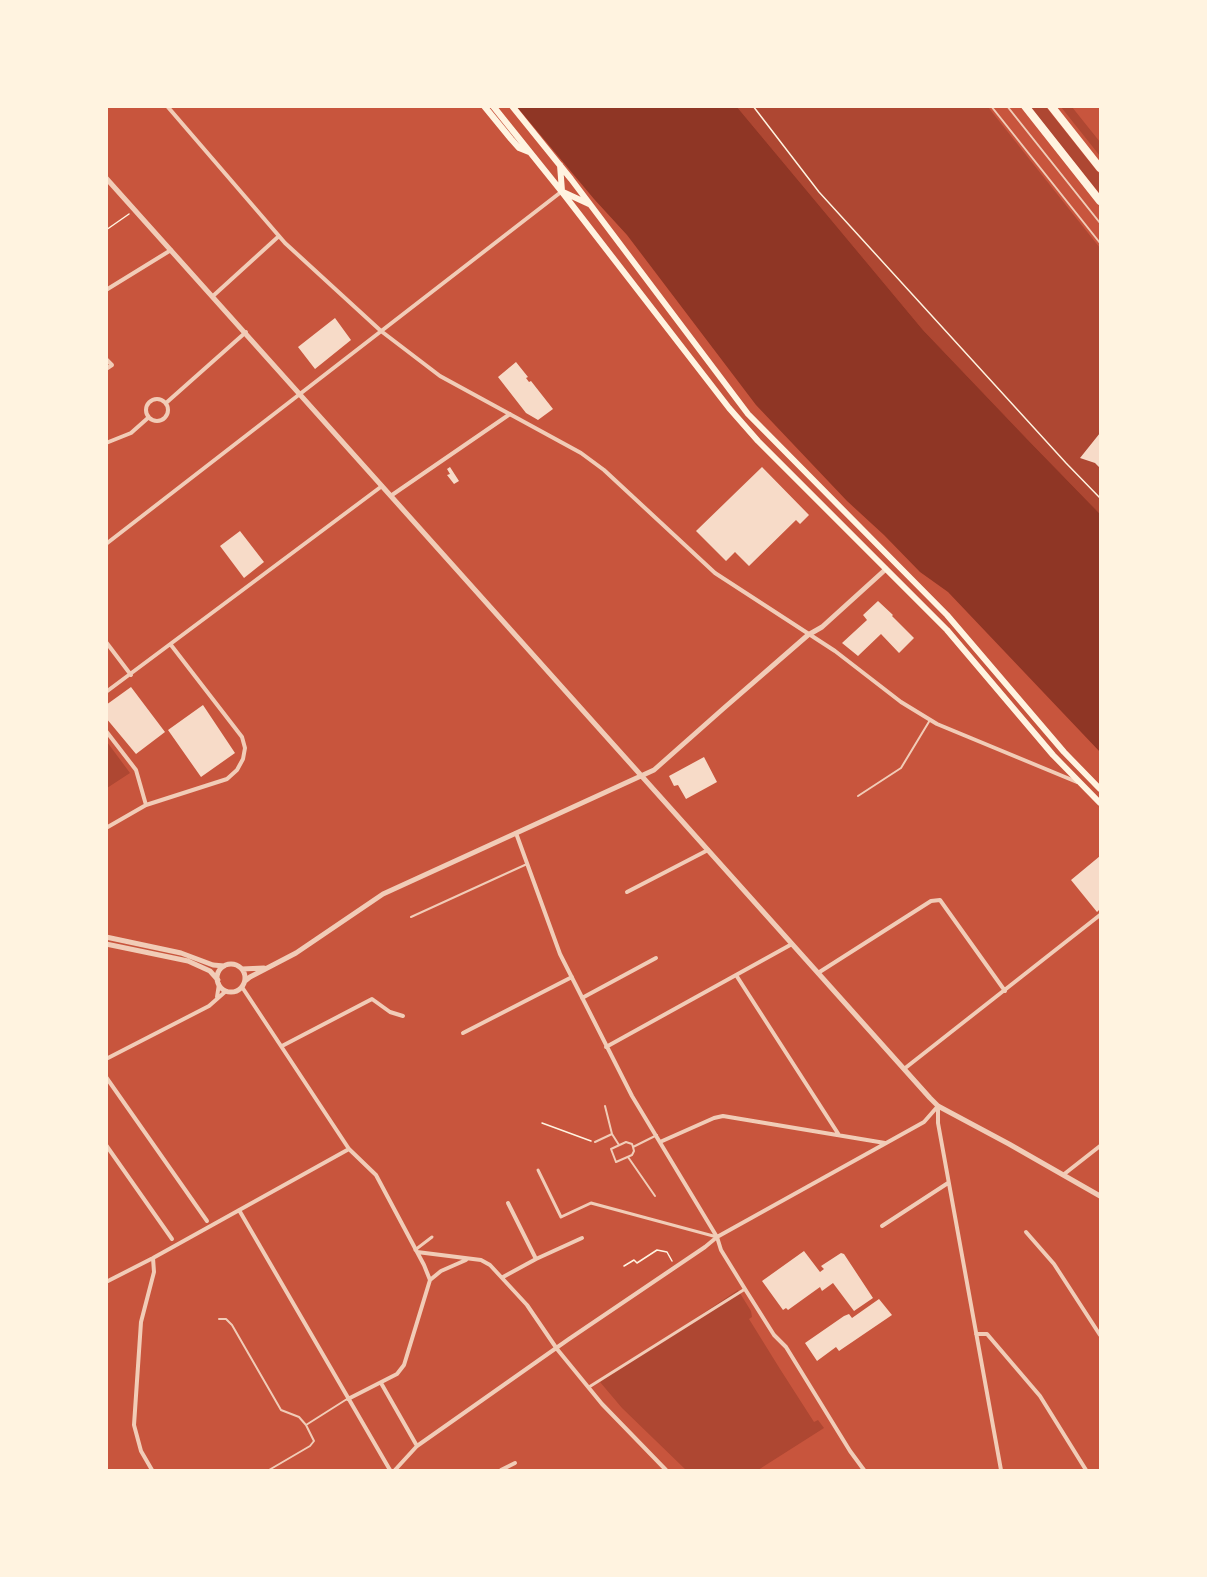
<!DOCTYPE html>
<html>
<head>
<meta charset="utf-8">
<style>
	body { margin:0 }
	#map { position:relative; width:1207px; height:1577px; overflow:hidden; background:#c8553d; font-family:Quicksand,sans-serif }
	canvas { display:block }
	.frame { position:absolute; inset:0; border:108px solid #fff3e0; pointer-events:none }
</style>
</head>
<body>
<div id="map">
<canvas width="1207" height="1577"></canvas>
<div class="frame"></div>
</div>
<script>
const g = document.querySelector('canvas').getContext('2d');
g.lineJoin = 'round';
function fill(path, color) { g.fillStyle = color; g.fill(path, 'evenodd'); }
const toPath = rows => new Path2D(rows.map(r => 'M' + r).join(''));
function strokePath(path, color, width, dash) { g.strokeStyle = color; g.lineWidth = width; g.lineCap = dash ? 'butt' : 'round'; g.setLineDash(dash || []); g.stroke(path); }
const green = toPath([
	[737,107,988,107,1100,248,1100,514,1028,440,923,330],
	[1030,107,1046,107,1100,175,1100,194],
	[1061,107,1072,107,1100,142,1100,156],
	[107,742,130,773,107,788],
	[738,1290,751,1311,752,1317,749,1319,780,1369,814,1422,818,1420,824,1428,758,1470,686,1470,622,1408,600,1382]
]);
const water = toPath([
	[517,107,737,107,923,330,1028,440,1100,514,1100,752,948,592,920,572,884,535,847,501,756,405,627,235,594,199]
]);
const building = toPath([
	[335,318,351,340,315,369,298,347],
	[516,362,528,377,526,378,529,382,531,381,553,409,538,420,526,413,498,377],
	[1100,433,1100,468,1095,463,1080,458],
	[450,467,459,481,454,484,447,475,450,474,447,469],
	[762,467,809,515,800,524,796,520,749,566,735,552,726,561,696,531],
	[240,531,264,562,244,578,220,546],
	[878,601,893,615,892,616,914,638,899,653,881,634,858,656,842,643,867,620,863,615],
	[131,687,165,732,136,754,106,718,106,705],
	[203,705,235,753,201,777,168,730],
	[704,757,717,782,686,799,678,785,674,786,669,776],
	[1100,856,1100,909,1097,912,1071,880],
	[804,1251,820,1272,824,1269,821,1266,841,1253,844,1254,873,1298,854,1311,833,1283,822,1291,820,1287,788,1310,786,1308,783,1310,762,1281],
	[879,1299,892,1315,839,1351,836,1347,817,1361,805,1343,844,1316,849,1314,852,1318]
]);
const path = toPath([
	[753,106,819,192,1066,463,1100,498],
	[106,230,129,214],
	[542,1123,591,1141],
	[624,1266,634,1260,637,1263,657,1250,667,1252,672,1261]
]);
const service = toPath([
	[991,106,1100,243],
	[1007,106,1100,223],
	[1100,253,1100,256],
	[858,796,901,768,930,720],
	[411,917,527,864],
	[605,1106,612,1134,619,1145],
	[595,1142,612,1134],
	[633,1147,634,1151,632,1155,616,1162,611,1149,626,1142,632,1144,633,1147,657,1135],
	[628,1157,655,1196],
	[219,1319,226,1319,232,1325,281,1410,299,1417,306,1425,314,1441,310,1446,269,1470],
	[306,1425,347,1399]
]);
const pedestrian = toPath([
	[538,1170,561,1217,591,1203,717,1237],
	[415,1250,432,1237],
	[589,1387,745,1289]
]);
const minor = toPath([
	[167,106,285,243,381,331,440,376,581,453,604,470,715,573,835,651,901,702,937,724,1077,782],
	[106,290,171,250],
	[213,296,279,236],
	[106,359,112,365,106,369],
	'146 410a11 11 0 1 1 22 0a11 11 0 1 1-22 0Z',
	[166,403,246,332],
	[106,443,131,433,149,417],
	[392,495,510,414],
	[106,544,561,192],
	[106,642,131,675],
	[106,692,382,486],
	[106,731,136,770,146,805],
	[106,828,146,805,227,779,237,770,243,759,245,748,242,737,171,645],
	[516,833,560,954,632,1096,717,1237,721,1250,745,1289,774,1335,786,1347,850,1451,864,1470],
	[627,892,708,850],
	[818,973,931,901,940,900,1005,991],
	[736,975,839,1135],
	[242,987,349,1149,376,1175,424,1265,430,1280],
	[217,997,219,984],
	[582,998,656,958],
	[463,1033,572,977],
	[282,1046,372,999,390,1012,403,1016],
	[606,1047,792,944],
	[106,1059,209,1006,226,991],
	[904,1069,1100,915],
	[106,1077,207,1221],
	[938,1108,938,1123,1001,1470],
	[660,1142,714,1118,723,1116,885,1143],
	[106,1145,172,1239],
	[1063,1175,1100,1146],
	[508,1203,536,1259],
	[239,1210,390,1470],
	[882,1226,948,1183],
	[1026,1232,1054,1264,1100,1335],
	[417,1252,481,1260,490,1265,527,1305,557,1349,602,1404,666,1470],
	[503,1277,536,1259,582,1238],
	[106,1282,153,1258,349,1149],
	[976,1334,987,1334,1040,1396,1086,1470],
	[381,1383,417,1446],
	[348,1399,397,1374,404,1365,430,1280,441,1271,466,1260],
	[152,1470,141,1451,134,1425,141,1322,154,1272,153,1258],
	[395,1470,417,1446,569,1339,705,1247,717,1237,924,1122,938,1106],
	[501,1470,515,1463]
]);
const tertiary = toPath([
	[106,178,930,1098,938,1106,1009,1144,1100,1196],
	[106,937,181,953,213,965,224,966],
	[106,944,188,961,210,971,218,980],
	'217 978a14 14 0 1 1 28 0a14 14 0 1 1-28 0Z',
	[242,969,264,968],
	[245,981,250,977,296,953,383,894,654,770,724,708,808,635,822,627,886,569]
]);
const primary = toPath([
	[484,106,511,139,519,148,529,152],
	[493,106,562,192,729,408,758,441,947,630,1053,755,1100,803],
	[512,106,571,179,748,414,947,615,1064,752,1100,789],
	[560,165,562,191],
	[563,192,589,204]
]);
const motorway = toPath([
	[1025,106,1100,201],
	[1051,106,1100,168]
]);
fill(green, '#ae4732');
fill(water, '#8f3625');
fill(building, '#f7dbc8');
strokePath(path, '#fff3e0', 1.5);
strokePath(service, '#f1ccb7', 2);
strokePath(pedestrian, '#f1ccb7', 3);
strokePath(minor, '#f1ccb7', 4);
strokePath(tertiary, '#f1ccb7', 5);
strokePath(primary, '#fff3e0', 6);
strokePath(motorway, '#fff3e0', 8);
</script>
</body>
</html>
